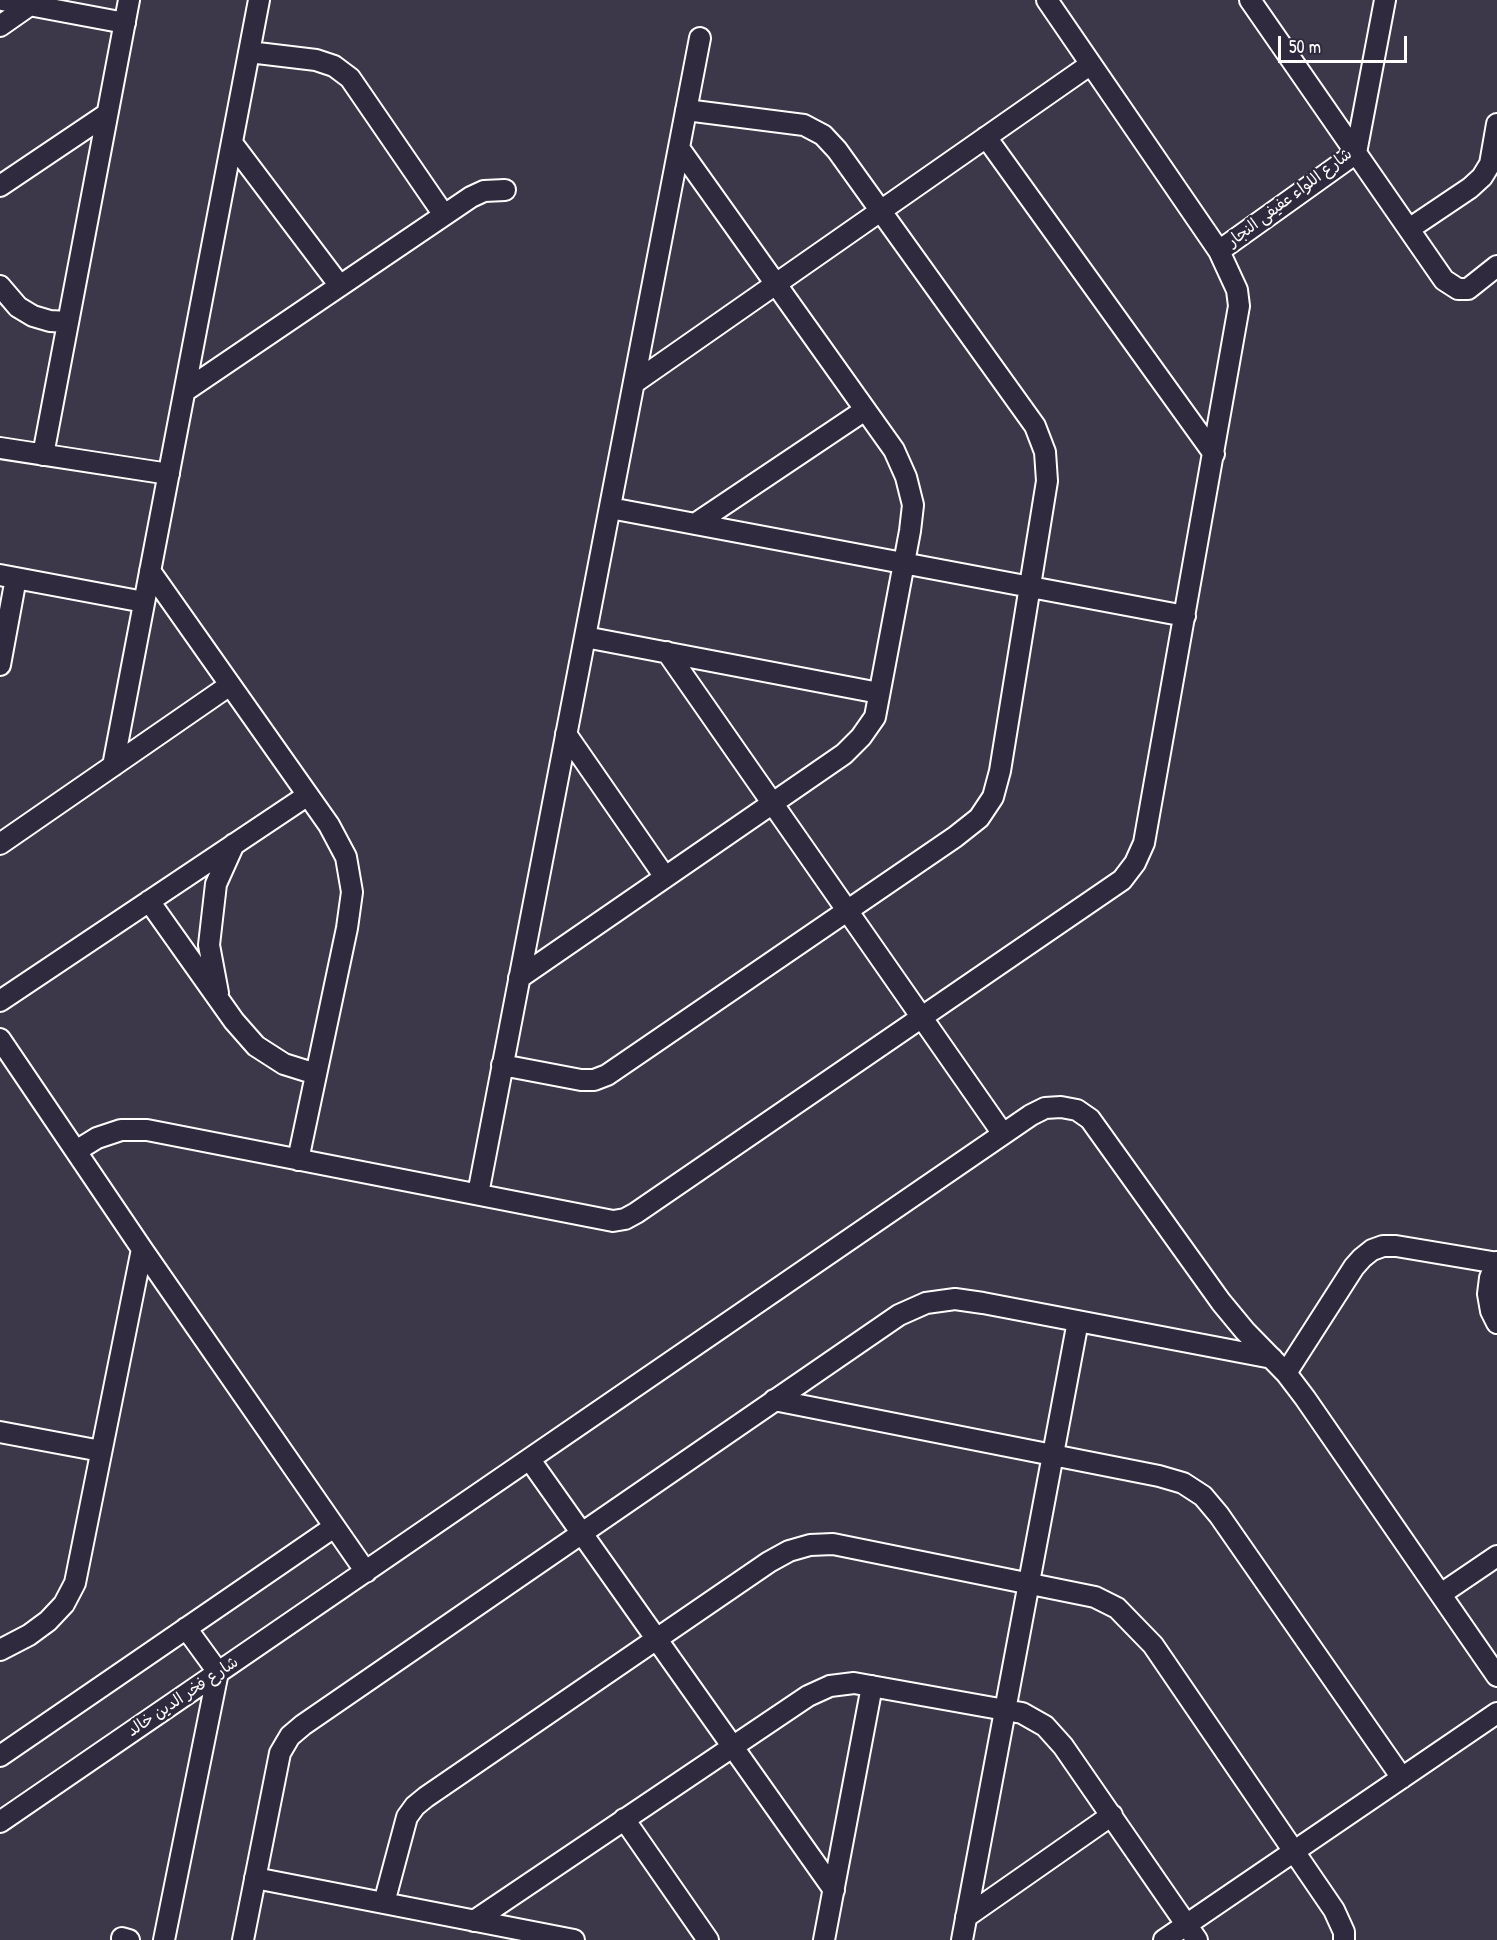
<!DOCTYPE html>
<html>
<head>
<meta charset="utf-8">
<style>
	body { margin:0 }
	#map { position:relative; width:1497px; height:1940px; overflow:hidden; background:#3c3749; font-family:"Patrick Hand",sans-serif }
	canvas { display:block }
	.scale { position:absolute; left:1278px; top:36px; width:129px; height:27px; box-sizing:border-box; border:3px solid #fff; border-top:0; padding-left:8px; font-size:18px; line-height:21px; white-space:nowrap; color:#fff; -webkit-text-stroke:4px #2f2a3d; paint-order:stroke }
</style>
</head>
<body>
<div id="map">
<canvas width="1497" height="1940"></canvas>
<div class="scale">50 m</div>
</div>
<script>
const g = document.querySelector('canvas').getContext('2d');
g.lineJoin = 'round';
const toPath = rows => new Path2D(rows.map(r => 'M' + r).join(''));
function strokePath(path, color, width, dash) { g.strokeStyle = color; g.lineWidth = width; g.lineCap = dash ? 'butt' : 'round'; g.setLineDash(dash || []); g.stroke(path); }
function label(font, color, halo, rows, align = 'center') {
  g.font = font + ' "Patrick Hand","Playpen Sans Arabic",sans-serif'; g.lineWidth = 5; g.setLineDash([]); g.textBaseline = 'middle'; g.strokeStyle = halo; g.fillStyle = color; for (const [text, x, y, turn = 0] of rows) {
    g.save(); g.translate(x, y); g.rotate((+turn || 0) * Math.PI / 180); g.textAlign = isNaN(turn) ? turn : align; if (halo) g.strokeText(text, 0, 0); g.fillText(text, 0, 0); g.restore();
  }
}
const street = toPath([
	[2,0,125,23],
	[1250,0,1444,280,1458,289,1468,289,1497,266],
	[0,26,30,5],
	[249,52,316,60,334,66,350,78,444,215],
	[986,137,1214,454],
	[232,143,340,286],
	[0,186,107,114],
	[1409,229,1470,188,1482,177,1490,164,1497,124],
	[1219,251,1356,153,1385,0],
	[0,286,18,307,33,316,50,321,68,322],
	[634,383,1091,64],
	[185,391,471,197,484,191,505,190],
	[0,448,169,474],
	[43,455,129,0],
	[610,508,1185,616],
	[695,524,865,410],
	[150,571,329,825,346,857,352,892,347,928,298,1160],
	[0,575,144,602],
	[585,637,879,693],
	[667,652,1003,1134],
	[0,665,16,578],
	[566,734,665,877],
	[113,766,259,0],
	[0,844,230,685],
	[149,901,234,1021,256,1046,284,1064,316,1074],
	[519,978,844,754,861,737,875,717,910,531,913,505,906,477,894,450,679,148],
	[218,993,209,945,216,884,234,844],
	[0,1001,308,795],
	[0,1039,142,1249,366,1572],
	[502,1065,581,1080,594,1080,607,1075,955,837,979,818,993,797,1000,771,1047,481,1045,452,1035,426,837,150,823,135,804,125,686,110],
	[76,1151,97,1138,121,1130,147,1130,613,1221,625,1219,636,1213,1122,880,1135,863,1144,843,1239,306,1237,290,1219,251,1047,0],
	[478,1194,700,38],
	[1496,1262,1490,1278,1488,1294,1491,1311,1497,1323],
	[1286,1373,1354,1267,1362,1258,1372,1250,1383,1246,1396,1246,1497,1263],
	[774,1400,1159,1476,1183,1483,1203,1496,1219,1515,1402,1778],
	[0,1432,101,1451],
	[530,1460,834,1890],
	[1441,1594,1497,1556],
	[0,1650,29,1635,48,1621,64,1604,75,1583,142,1249],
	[0,1756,334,1527],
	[624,1819,708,1940],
	[0,1822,1031,1115,1045,1108,1061,1107,1077,1110,1090,1119,1221,1302,1245,1331,1286,1373,1305,1398,1497,1676],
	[255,1878,574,1940],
	[384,1903,407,1817,415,1806,426,1797,769,1562,789,1551,810,1545,833,1544,1095,1597,1117,1608,1153,1645,1334,1910,1344,1932,1344,1940],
	[966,1917,1112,1815],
	[474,1921,808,1696,830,1686,854,1683,1022,1713,1045,1726,1063,1746,1197,1940],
	[122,1938,129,1940],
	[164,1940,218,1672,186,1628],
	[243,1940,280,1753,290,1736,303,1725,899,1315,926,1303,955,1299,983,1303,1272,1358],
	[824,1940,872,1686],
	[962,1940,1078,1321],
	[1164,1940,1497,1713]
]);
const streetNames = [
	["شارع اللواء عفيفى النجار",1290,198,-37],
	["شارع فخر الدين خالد",183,1697,-34]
];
strokePath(street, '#fff', 24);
strokePath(street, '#2f2a3d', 20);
label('16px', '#fff', '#2f2a3d', streetNames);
</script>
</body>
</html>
